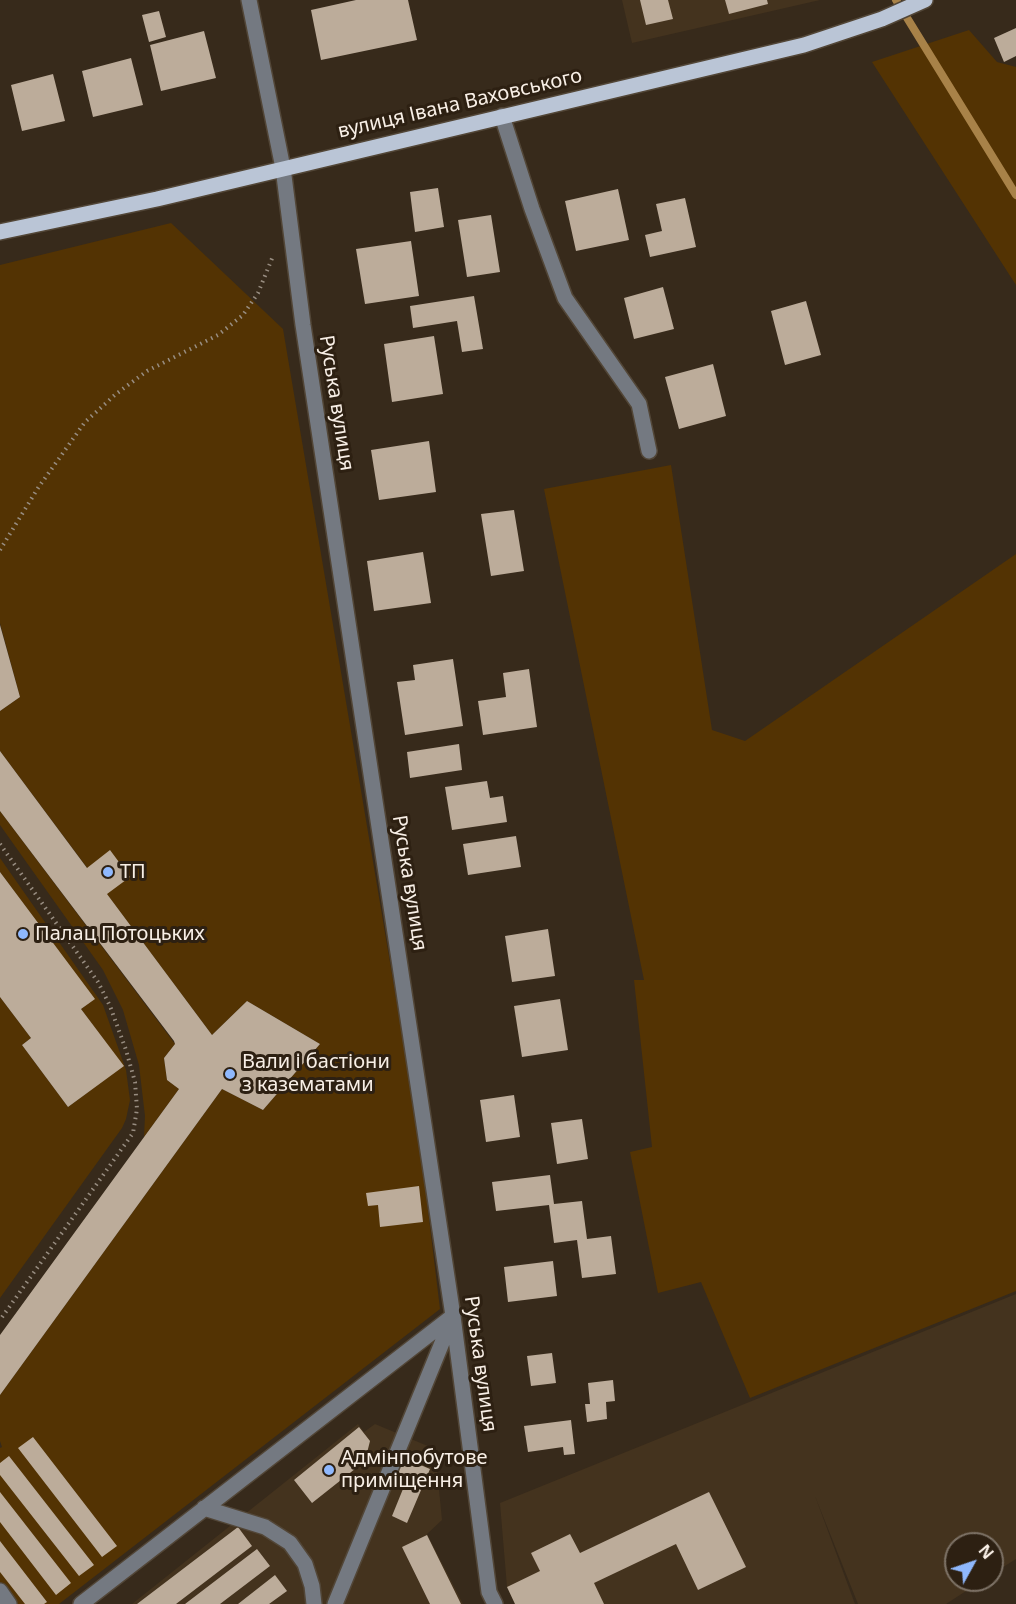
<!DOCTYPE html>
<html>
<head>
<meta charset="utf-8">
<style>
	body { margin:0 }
	#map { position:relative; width:1016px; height:1604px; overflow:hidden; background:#372a1b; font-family:"Noto Sans",sans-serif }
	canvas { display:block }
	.north { position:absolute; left:944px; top:1532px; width:60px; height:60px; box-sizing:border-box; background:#2d2012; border:2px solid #7e7367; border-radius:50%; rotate:50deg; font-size:16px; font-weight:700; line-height:24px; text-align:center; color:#f8efe6 }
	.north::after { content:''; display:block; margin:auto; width:21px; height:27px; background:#8fb8fd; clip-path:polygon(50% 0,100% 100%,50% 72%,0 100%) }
</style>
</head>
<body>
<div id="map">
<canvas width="1016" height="1604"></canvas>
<div class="north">N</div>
</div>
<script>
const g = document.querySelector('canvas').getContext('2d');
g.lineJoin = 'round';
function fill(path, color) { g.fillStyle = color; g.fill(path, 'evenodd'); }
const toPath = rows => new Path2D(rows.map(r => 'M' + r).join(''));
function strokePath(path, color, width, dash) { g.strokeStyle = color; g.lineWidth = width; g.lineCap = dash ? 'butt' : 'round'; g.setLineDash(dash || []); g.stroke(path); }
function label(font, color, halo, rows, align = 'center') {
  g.font = font + ' "Noto Sans",sans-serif'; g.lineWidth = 6; g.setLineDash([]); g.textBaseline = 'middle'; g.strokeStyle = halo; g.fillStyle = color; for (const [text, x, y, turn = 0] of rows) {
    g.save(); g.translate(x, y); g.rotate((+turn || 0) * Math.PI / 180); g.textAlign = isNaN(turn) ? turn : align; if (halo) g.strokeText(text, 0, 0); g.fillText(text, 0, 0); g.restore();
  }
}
const built = toPath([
	[622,0,820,0,632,43],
	[1016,1294,1016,1559,992,1574,992,1544,956,1544,956,1580,983,1580,946,1604,858,1604,815,1496,855,1604,515,1604,507,1587,500,1503],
	[358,1424,364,1432,375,1424,435,1449,442,1520,427,1534,463,1604,132,1604]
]);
const green = toPath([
	[969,30,997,62,1016,67,1016,285,872,62],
	[171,223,283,329,418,1128,440,1309,59,1604,10,1604,0,1590,0,1448,2,1447,0,1441,0,1395,222,1089,263,1110,320,1044,247,1001,212,1035,0,751,0,711,20,697,0,623,0,265],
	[671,465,712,730,745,741,1016,554,1016,1291,750,1398,701,1282,658,1293,630,1152,652,1147,634,980,644,980,544,489],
	[0,811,175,1044,164,1058,167,1080,179,1089,144,1137,145,1116,139,1065,123,1010,103,970,0,825],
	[0,858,103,1005,126,1070,130,1100,126,1119,122,1128,0,1298,0,997,31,1038,22,1045,68,1107,123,1066,81,1009,94,999,0,872]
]);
const stream = toPath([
	[896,0,1016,195]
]);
const building = toPath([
	[356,0,408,0,417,40,321,60,311,10],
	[640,0,668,0,673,19,646,25],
	[725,0,767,0,768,4,729,14],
	[159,11,166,37,149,42,142,15],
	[1016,28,1016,56,1004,62,994,38],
	[204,31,216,78,161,91,150,45],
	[131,58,143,105,93,117,82,71],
	[53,74,65,121,22,131,11,85],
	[438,188,444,227,415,232,410,192],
	[618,189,629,240,576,251,565,201],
	[685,198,696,247,650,257,645,235,662,231,656,204],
	[491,215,500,272,467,277,458,220],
	[411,241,419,296,365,304,356,249],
	[663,287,674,329,634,339,624,298],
	[474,296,483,349,462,352,457,321,413,328,410,306],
	[806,301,821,355,785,365,771,311],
	[434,336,443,394,392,402,384,344],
	[713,364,726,416,679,429,665,377],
	[429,441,436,492,379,500,371,450],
	[514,510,524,571,491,576,481,514],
	[423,552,431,603,374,611,367,561],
	[0,625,20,697,0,711],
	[453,659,463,726,405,735,397,682,415,680,413,665],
	[529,669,537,727,483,735,478,701,506,697,503,673],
	[459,744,462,770,410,778,407,752],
	[0,751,87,868,110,850,130,877,107,894,212,1035,247,1001,320,1044,263,1110,222,1089,0,1395,0,1335,179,1089,167,1080,164,1058,175,1044,174,1041,0,811],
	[487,781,490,798,503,796,507,822,452,830,445,787],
	[516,836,521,867,468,875,463,844],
	[0,872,95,999,81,1009,124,1066,68,1107,22,1045,31,1038,0,997],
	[548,929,555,976,512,982,505,936],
	[560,999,568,1050,522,1057,514,1006],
	[514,1095,520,1137,486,1142,480,1100],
	[582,1119,588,1159,557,1164,551,1123],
	[550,1175,554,1204,582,1201,587,1239,611,1236,616,1274,582,1278,577,1240,554,1243,549,1205,496,1211,492,1182],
	[419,1186,423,1222,380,1227,378,1205,368,1206,366,1193],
	[553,1261,557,1296,508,1302,504,1267],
	[552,1353,556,1383,531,1386,527,1356],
	[613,1380,615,1401,606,1402,607,1419,587,1422,585,1404,590,1404,588,1383],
	[571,1420,575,1454,564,1455,563,1447,528,1452,524,1426],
	[359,1427,370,1441,365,1461,312,1503,294,1480],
	[33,1437,117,1546,102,1557,18,1448],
	[9,1456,94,1565,79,1576,0,1475,0,1463],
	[402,1457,430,1469,407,1523,392,1516,405,1484,393,1479],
	[0,1492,71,1583,56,1595,0,1522],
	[709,1492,746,1567,698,1590,676,1544,594,1583,604,1604,515,1604,507,1587,540,1571,531,1553,570,1534,580,1553],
	[238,1527,252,1546,176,1604,137,1604],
	[427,1535,461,1604,430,1604,402,1547],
	[0,1541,47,1602,44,1604,25,1604,0,1572],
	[257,1549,270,1566,220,1604,185,1604],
	[275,1575,287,1591,269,1604,238,1604]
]);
const path = toPath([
	[0,550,38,488,85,422,116,394,147,371,218,335,243,315,258,293,273,256],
	[0,844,98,982,110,1006,126,1050,135,1082,137,1109,133,1133,0,1320]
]);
const minor = toPath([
	[249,0,283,168,303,325,453,1316,489,1592,495,1604],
	[502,116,532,209,565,298,639,404,649,451],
	[204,1508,265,1527,290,1543,305,1564,312,1586,314,1604],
	[0,1591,9,1604],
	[81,1604,453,1316],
	[335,1604,453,1316]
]);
const major = toPath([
	[0,232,157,199,804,45,882,19,925,0]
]);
const markers = [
	[108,872,6,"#8fb8fd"],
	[23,934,6,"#8fb8fd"],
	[230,1074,6,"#8fb8fd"],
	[329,1470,6,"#8fb8fd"]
];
const streetNames = [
	["вулиця Івана Ваховського",460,104,-13],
	["Руська вулиця",336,403,81],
	["Руська вулиця",409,883,81],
	["Руська вулиця",480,1364,82]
];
const poiNames = [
	["ТП",120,872],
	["Палац Потоцьких",35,934],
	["Вали і бастіони",242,1062],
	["з казематами",242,1085],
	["Адмінпобутове",341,1458],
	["приміщення",341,1481]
];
fill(built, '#44331e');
fill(green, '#533303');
strokePath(stream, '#a88248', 8);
fill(building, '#bcac9a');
strokePath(minor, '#524637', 18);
strokePath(major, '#524637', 18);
strokePath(path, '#988d81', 4, [1.5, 4.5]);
strokePath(minor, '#747981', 15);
strokePath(major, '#bac5d6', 15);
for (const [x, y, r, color] of markers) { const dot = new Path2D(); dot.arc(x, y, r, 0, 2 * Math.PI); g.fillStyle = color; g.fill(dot); strokePath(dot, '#2d2012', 2); }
label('20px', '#f8efe6', '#2d2012', streetNames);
label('20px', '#f8efe6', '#2d2012', poiNames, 'left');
</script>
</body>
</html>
